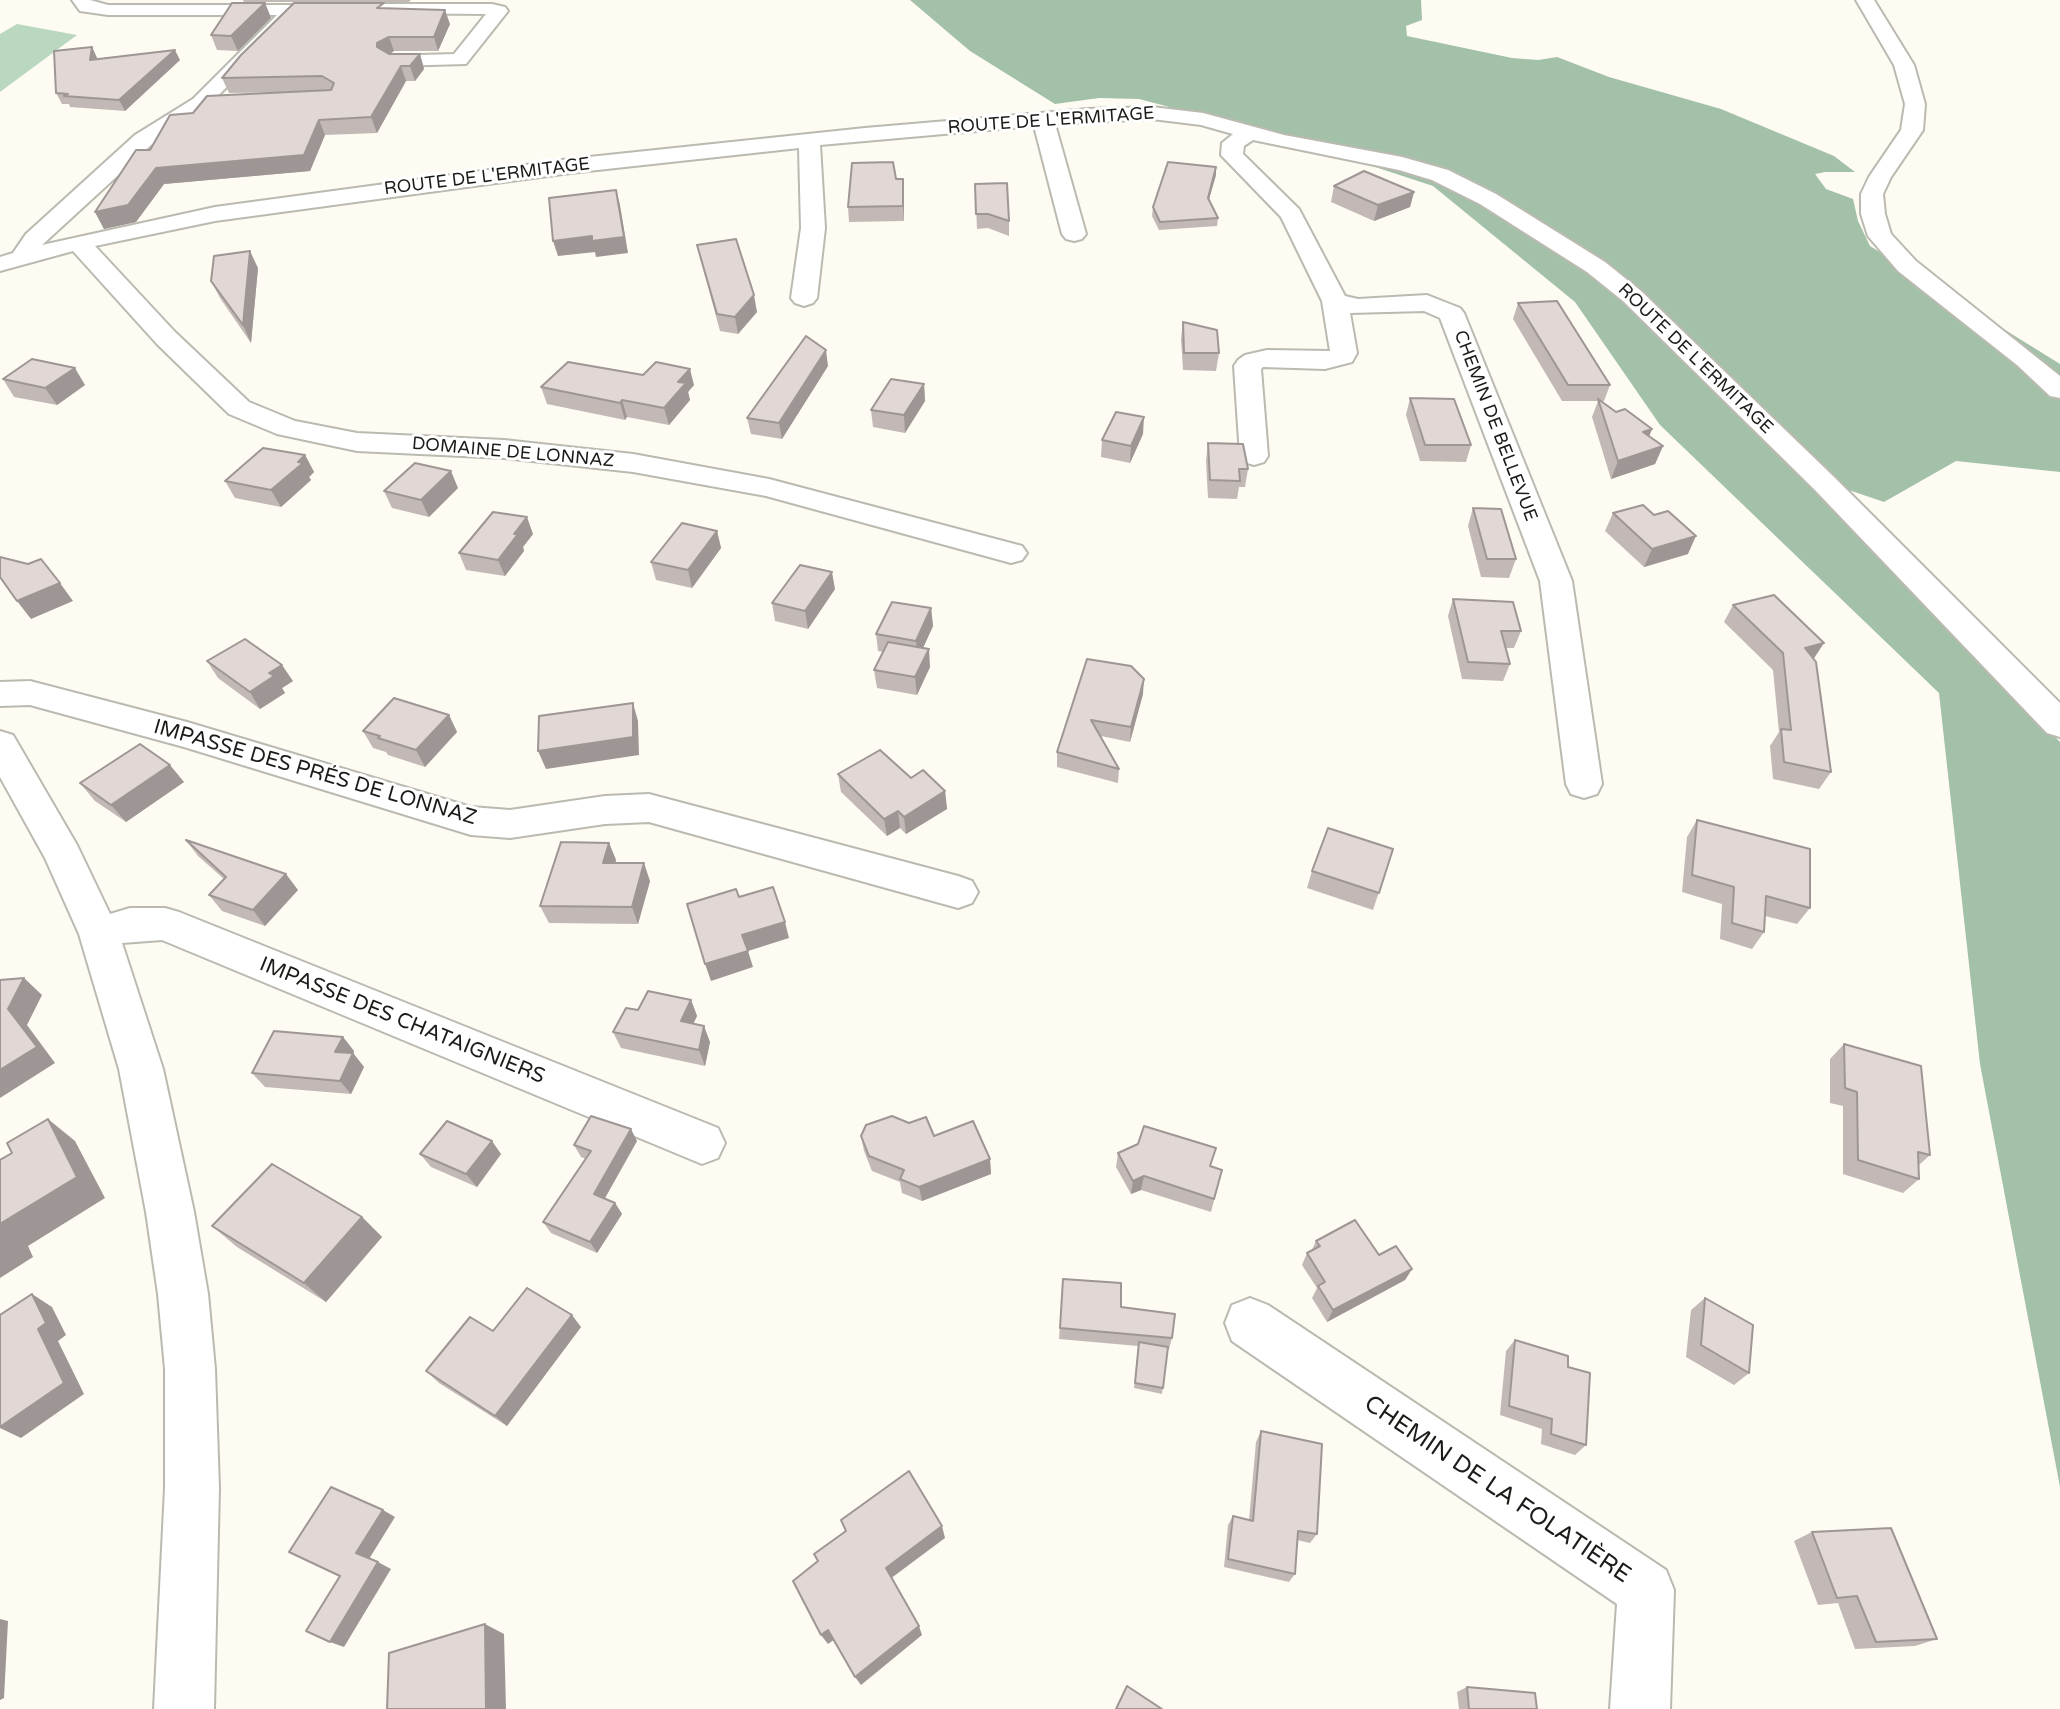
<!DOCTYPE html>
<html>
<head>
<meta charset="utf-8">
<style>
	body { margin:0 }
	canvas { display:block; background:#fdfbf2 }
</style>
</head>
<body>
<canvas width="2060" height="1709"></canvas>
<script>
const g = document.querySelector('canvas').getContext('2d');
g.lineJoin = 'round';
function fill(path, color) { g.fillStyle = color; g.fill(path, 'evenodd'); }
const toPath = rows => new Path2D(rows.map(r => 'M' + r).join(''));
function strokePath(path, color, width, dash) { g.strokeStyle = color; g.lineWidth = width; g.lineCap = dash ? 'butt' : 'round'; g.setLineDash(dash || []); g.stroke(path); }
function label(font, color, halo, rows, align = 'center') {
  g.font = font + ' "Varela Round",sans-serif'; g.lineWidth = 6; g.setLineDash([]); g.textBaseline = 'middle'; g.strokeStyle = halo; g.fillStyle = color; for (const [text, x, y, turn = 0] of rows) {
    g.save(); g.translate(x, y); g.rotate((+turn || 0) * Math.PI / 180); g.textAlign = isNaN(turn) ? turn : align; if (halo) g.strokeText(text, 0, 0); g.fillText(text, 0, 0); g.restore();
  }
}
const green = toPath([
	[17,24,77,35,0,92,0,34]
]);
const forest = toPath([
	[910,0,1421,0,1422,20,1406,26,1407,36,1512,58,1538,60,1557,57,1609,77,1721,109,1834,156,1855,172,1825,172,1815,174,1826,189,1853,199,1858,221,1870,246,2060,364,2060,472,1956,461,1884,502,1802,474,2060,742,2060,1487,1980,1064,1939,693,1660,425,1575,302,1433,186,1284,137,1139,99,1099,98,1055,104,970,51]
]);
const minor = toPath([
	[72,0,90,0,108,5,293,5,302,10,207,107,151,145,42,245,215,207,570,159,865,128,1088,109,1152,107,1203,113,1284,135,1402,157,1448,170,1496,194,1605,262,1641,291,1834,477,2060,703,2060,737,2047,733,1814,489,1623,301,1587,272,1480,204,1432,180,1399,170,1253,140,1244,146,1243,154,1299,209,1345,296,1358,299,1427,295,1460,308,1464,313,1572,581,1602,784,1597,794,1584,798,1571,794,1566,784,1540,581,1440,318,1424,311,1350,313,1357,353,1352,362,1325,369,1263,367,1261,369,1268,456,1264,462,1254,465,1244,462,1240,456,1234,366,1238,360,1245,355,1267,350,1330,351,1322,301,1281,217,1221,155,1222,143,1233,134,1201,125,1152,119,1055,124,1086,234,1082,239,1074,241,1066,239,1062,234,1034,126,820,145,825,228,817,298,813,303,804,306,795,303,791,298,801,228,799,148,570,173,215,221,95,246,175,332,249,402,295,421,357,433,504,440,633,454,769,479,1022,546,1027,553,1022,560,1011,563,766,496,633,472,504,458,357,451,277,434,229,414,157,344,73,251,0,271,0,257,13,253,26,234,135,135,193,99,277,15,108,15,80,11,72,0],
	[1856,0,1874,0,1914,65,1925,104,1923,130,1891,177,1883,194,1885,214,1891,234,1916,261,2060,376,2060,398,2050,396,2017,365,1898,271,1868,236,1861,214,1861,194,1869,177,1901,130,1905,104,1894,65,1856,0],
	[372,4,492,4,505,7,508,11,466,64,394,66,387,64,384,60,387,56,454,54,486,14,366,13,363,9,372,4],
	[30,681,187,722,471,807,510,810,605,796,649,794,958,876,972,881,978,892,972,903,958,908,649,822,605,824,510,838,471,835,184,747,30,705,0,706,0,682,30,681],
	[0,731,13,735,77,845,110,914,130,908,165,908,179,912,718,1128,725,1143,718,1158,702,1164,162,940,122,943,163,1069,194,1212,208,1294,215,1369,219,1488,214,1709,154,1709,165,1488,165,1369,158,1294,146,1212,119,1069,79,934,45,858,0,777,0,731],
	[1250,1298,1268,1305,1666,1570,1674,1590,1670,1709,1610,1709,1617,1604,1232,1341,1225,1323,1232,1305,1250,1298]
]);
const wall = toPath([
	[243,0,411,0,409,2,244,2],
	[265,3,271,18,238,51,217,50,211,35],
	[386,8,450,24,438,51,394,51,390,54,420,54,424,69,415,81,406,81,377,133,325,135,310,171,164,184,136,222,104,229,95,212,150,150,193,113,297,92,229,93,222,78],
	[92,47,97,58,97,60,180,60,125,111,70,107,69,104,62,104,56,93],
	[1216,167,1216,175,1209,199,1218,218,1217,226,1159,230,1152,216,1153,207],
	[896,179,903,179,904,194,904,221,849,222,848,207],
	[975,184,1009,221,1009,236,988,228,977,229],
	[1334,186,1414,192,1410,207,1374,221,1331,202],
	[697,245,757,312,738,334,720,331,701,261],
	[258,268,251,343,220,298,211,281],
	[1518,303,1610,385,1604,401,1601,401,1616,412,1652,429,1649,436,1663,446,1655,464,1611,479,1592,417,1598,401,1562,401,1513,319],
	[1183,322,1219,353,1216,371,1183,370,1181,339],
	[828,366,782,439,751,434,747,418],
	[3,379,85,385,57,405,14,397],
	[924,384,925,401,905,433,873,427,871,410],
	[694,385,688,392,690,400,669,425,627,417,625,420,547,404,541,387],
	[1410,398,1471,445,1466,462,1420,461,1406,415],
	[1143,434,1130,463,1101,457,1102,440],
	[1208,443,1248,469,1245,487,1239,487,1237,499,1208,498,1206,461],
	[305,455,314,472,309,477,311,480,281,507,235,498,225,481],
	[458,488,429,517,392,508,384,491],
	[1473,508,1516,559,1509,578,1481,577,1468,526],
	[1613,513,1688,554,1644,567,1605,531],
	[717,531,721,548,692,588,656,580,651,562],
	[533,534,523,547,524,551,505,576,466,570,459,553],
	[835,589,808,629,775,621,772,603],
	[1453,599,1521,631,1514,648,1506,648,1510,664,1503,681,1462,679,1448,616],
	[1733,605,1814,659,1831,772,1819,789,1773,779,1770,746,1779,732,1773,670,1724,622],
	[931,608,933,626,923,648,930,667,917,695,877,688,874,670,883,652,878,651,876,634],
	[1087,659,1143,694,1130,742,1101,736,1119,769,1118,783,1057,767,1057,752],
	[207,661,293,681,282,688,285,693,260,709,218,678],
	[449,715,457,732,425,767,388,755,386,752,373,748,363,731],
	[838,774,911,778,945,791,947,809,906,834,900,828,887,836,841,792],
	[184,782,126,822,95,801,80,783],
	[1697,820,1810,908,1797,924,1765,916,1764,932,1752,949,1720,939,1722,904,1682,892,1687,837],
	[186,840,298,890,265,926,222,911,209,895,224,879,198,856],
	[609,843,616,860,615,863,650,881,638,924,549,923,540,906],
	[1393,849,1373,910,1307,888,1312,871],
	[691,1000,697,1016,693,1024,710,1042,705,1066,621,1048,613,1032,638,1010],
	[343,1037,354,1051,353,1053,364,1067,351,1094,265,1087,252,1073],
	[1844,1044,1930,1155,1919,1165,1919,1179,1903,1193,1843,1174,1843,1106,1830,1103,1830,1059],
	[861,1136,934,1136,990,1159,991,1174,922,1201,902,1193,900,1182,872,1171,864,1151],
	[637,1141,605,1198,615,1203,622,1214,597,1253,551,1233,543,1222,586,1159,581,1157,574,1145],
	[1118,1153,1222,1170,1211,1212,1141,1190,1131,1194,1116,1167],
	[420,1154,501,1154,477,1187,431,1167],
	[362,1217,382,1237,326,1302,237,1247,212,1226],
	[1316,1241,1379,1255,1412,1269,1405,1280,1327,1322,1312,1298,1317,1288,1302,1265,1307,1253,1312,1250],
	[1063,1279,1121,1307,1172,1338,1169,1349,1168,1349,1162,1394,1134,1388,1138,1346,1059,1339],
	[1705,1298,1749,1373,1734,1385,1686,1357,1691,1310],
	[581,1327,507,1426,439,1383,426,1371,493,1331],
	[1515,1340,1568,1367,1586,1445,1575,1455,1541,1444,1542,1429,1500,1415,1506,1351],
	[1261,1431,1317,1534,1310,1543,1297,1540,1295,1574,1289,1582,1224,1567,1228,1525,1233,1516,1249,1520,1256,1442],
	[1812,1532,1937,1639,1915,1646,1855,1649,1838,1603,1818,1605,1794,1541],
	[1467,1687,1537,1709,1459,1709,1457,1692]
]);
const shadedWall = toPath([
	[265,3,271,18,238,51,231,36],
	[445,10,450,24,438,51,434,37],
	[389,37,394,51,383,58,377,47,377,43],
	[92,47,97,58,96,71,90,60],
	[175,50,180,60,125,111,119,100],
	[420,54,424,69,415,81,410,66],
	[401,66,406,81,377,133,371,117],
	[319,120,325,135,310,171,164,184,136,222,104,229,95,212,156,168],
	[1216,167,1216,175,1207,206,1208,198],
	[903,179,904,194,904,221,903,206],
	[616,190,620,205,628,253,596,257,595,252,558,256,553,241],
	[1414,192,1410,207,1374,221,1378,205],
	[250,251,258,268,251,343,243,325],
	[754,295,757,312,738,334,735,317],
	[826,350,828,366,782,439,779,423],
	[75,368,85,385,57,405,45,388],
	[690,369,694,385,688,392,690,400,669,425,664,408,678,382],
	[924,384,925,401,905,433,904,415],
	[622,400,627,417,625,420,620,403],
	[1144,417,1143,434,1130,463,1131,446],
	[1652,429,1645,447,1643,432],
	[1663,446,1655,464,1611,479,1618,461],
	[305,455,314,472,309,477,311,480,281,507,271,490],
	[451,471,458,488,429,517,421,500],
	[527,517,533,534,523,547,524,551,505,576,498,560,514,534],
	[717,531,721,548,692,588,688,570],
	[1696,536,1688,554,1644,567,1652,549],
	[832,572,835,589,808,629,805,611],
	[60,583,73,601,31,619,17,601],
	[931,608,933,626,918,659,916,641],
	[1824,643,1813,660,1805,648],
	[929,649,930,667,917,695,915,677],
	[282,665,293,681,282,688,285,693,260,709,250,692,269,673],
	[1144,679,1143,694,1130,742,1131,727],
	[633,703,638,721,639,755,546,769,538,751],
	[449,715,457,732,425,767,416,750],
	[170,765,184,782,126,822,111,805],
	[945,791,947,809,906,834,904,817],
	[898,811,900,828,887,836,884,819],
	[609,843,616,860,610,880,603,863],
	[644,863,650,881,638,924,632,907],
	[286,874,298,890,265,926,253,910],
	[785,922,789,938,748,951,753,967,711,981,705,964,742,935],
	[24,978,42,995,27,1025,55,1063,0,1098,0,1070,8,1009],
	[691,1000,697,1016,687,1037,681,1021],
	[704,1026,710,1042,705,1066,699,1050],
	[343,1037,354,1051,346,1066,335,1052],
	[353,1053,364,1067,351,1094,340,1081],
	[48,1119,75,1141,105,1198,28,1246,33,1257,0,1278,0,1224],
	[631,1129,637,1141,601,1205,594,1194],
	[492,1141,501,1154,477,1187,466,1174],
	[990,1159,991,1174,922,1201,919,1187],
	[1144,1176,1141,1190,1131,1194,1133,1181],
	[615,1203,622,1214,597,1253,590,1242],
	[362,1217,382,1237,326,1302,304,1283],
	[1412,1269,1405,1280,1327,1322,1333,1310],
	[32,1294,52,1307,66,1335,58,1341,84,1394,21,1438,0,1428,0,1427],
	[572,1315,581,1327,507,1426,495,1416],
	[383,1510,395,1517,369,1559,356,1553],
	[942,1526,945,1538,890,1579,886,1568],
	[378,1562,391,1569,344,1647,330,1642],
	[0,1619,8,1621,4,1698,0,1700],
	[485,1624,504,1634,506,1709,486,1709],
	[919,1626,922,1635,861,1685,855,1677],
	[828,1630,835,1639,828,1644,821,1635]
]);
const building = toPath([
	[232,3,265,3,231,36,211,35,232,3],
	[294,3,384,3,377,8,445,10,434,37,389,37,377,43,377,47,389,54,420,54,410,66,401,66,371,117,319,120,304,155,156,168,128,205,95,212,136,150,150,150,170,115,193,113,207,96,331,90,334,83,322,76,222,78,241,55,294,3],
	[92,47,90,60,175,50,119,100,64,96,68,94,56,93,54,51,92,47],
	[893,162,896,179,903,179,903,206,848,207,852,163,893,162],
	[1168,162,1216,167,1208,198,1218,218,1160,222,1153,207,1168,162],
	[1364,171,1414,192,1378,205,1334,186,1364,171],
	[1007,183,1009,221,988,214,976,214,975,184,1007,183],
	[616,190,624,237,592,241,592,236,553,241,549,198,616,190],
	[736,239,754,295,735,317,717,314,697,245,736,239],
	[250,251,243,325,211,281,214,256,250,251],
	[1557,301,1610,385,1568,385,1518,303,1557,301],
	[1183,322,1217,330,1219,353,1184,353,1183,322],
	[806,336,826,350,779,423,747,418,806,336],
	[32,359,75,368,45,388,3,379,32,359],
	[568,362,643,375,656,362,690,369,678,382,686,383,664,408,622,400,620,403,541,387,568,362],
	[891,379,924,384,904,415,871,410,891,379],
	[1410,398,1454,399,1471,445,1425,445,1410,398],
	[1598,399,1616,412,1625,409,1652,429,1643,432,1663,446,1618,461,1598,399],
	[1116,412,1144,417,1131,446,1102,440,1116,412],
	[1208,443,1243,444,1248,469,1239,469,1240,481,1210,480,1208,443],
	[263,448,305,455,298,462,303,463,271,490,225,481,263,448],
	[415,463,451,471,421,500,384,491,415,463],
	[1643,505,1654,515,1668,511,1696,536,1652,549,1613,513,1643,505],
	[1473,508,1501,509,1516,559,1487,559,1473,508],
	[493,512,527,517,514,534,518,534,498,560,459,553,493,512],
	[682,523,717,531,688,570,651,562,682,523],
	[0,557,28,564,41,559,60,583,17,601,0,577,0,557],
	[800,565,832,572,805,611,772,603,800,565],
	[1774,595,1824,643,1805,648,1816,662,1831,772,1784,762,1781,729,1791,730,1783,653,1733,605,1774,595],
	[1453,599,1513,602,1521,631,1501,631,1510,664,1468,662,1453,599],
	[892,602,931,608,916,641,876,634,892,602],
	[245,639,282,665,269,673,274,676,250,692,207,661,245,639],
	[888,642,929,649,915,677,874,670,888,642],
	[1087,659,1131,666,1144,679,1131,727,1091,720,1119,769,1057,752,1087,659],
	[394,698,449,715,416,750,378,738,380,736,363,731,394,698],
	[633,703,633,737,538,751,539,716,633,703],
	[140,744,170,765,111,805,80,783,140,744],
	[880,750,911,778,923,770,945,791,904,817,898,811,884,819,838,774,880,750],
	[1697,820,1810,849,1810,908,1766,896,1764,932,1732,923,1734,887,1692,875,1697,820],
	[1328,828,1393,849,1379,893,1312,871,1328,828],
	[186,840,286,874,253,910,209,895,226,877,186,840],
	[561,842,609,843,603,863,644,863,632,907,540,906,561,842],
	[773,887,785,922,742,935,748,951,705,964,687,904,736,889,739,897,773,887],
	[24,978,8,1009,37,1047,0,1070,0,980,24,978],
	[648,991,691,1000,681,1021,704,1026,699,1050,613,1032,626,1008,638,1010,648,991],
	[274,1031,343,1037,335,1052,353,1053,340,1081,252,1073,274,1031],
	[1844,1044,1921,1066,1930,1155,1918,1152,1919,1179,1858,1160,1857,1092,1845,1088,1844,1044],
	[591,1116,631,1129,594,1194,615,1203,590,1242,543,1222,591,1151,574,1145,591,1116],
	[892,1116,909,1123,926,1117,934,1136,973,1121,990,1159,919,1187,900,1179,904,1170,869,1156,861,1136,866,1125,892,1116],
	[48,1119,77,1177,0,1224,0,1160,12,1153,7,1143,48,1119],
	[447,1121,492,1141,466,1174,420,1154,447,1121],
	[1144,1126,1216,1148,1210,1166,1222,1170,1214,1199,1144,1176,1133,1181,1118,1153,1138,1144,1144,1126],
	[272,1164,362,1217,304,1283,212,1226,272,1164],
	[1355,1220,1379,1255,1396,1246,1412,1269,1333,1310,1318,1286,1325,1282,1307,1253,1320,1246,1316,1241,1355,1220],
	[1063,1279,1121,1283,1121,1307,1175,1314,1172,1338,1060,1328,1063,1279],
	[527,1288,572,1315,495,1416,426,1371,470,1317,493,1331,527,1288],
	[32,1294,46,1323,38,1329,64,1383,0,1427,0,1315,32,1294],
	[1705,1298,1753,1325,1749,1373,1701,1345,1705,1298],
	[1515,1340,1568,1356,1568,1367,1590,1373,1586,1445,1551,1434,1552,1419,1509,1406,1515,1340],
	[1139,1342,1168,1347,1163,1388,1135,1383,1139,1342],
	[1261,1431,1322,1444,1317,1534,1298,1531,1295,1574,1228,1559,1233,1516,1253,1521,1261,1431],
	[909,1471,942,1526,886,1568,919,1626,855,1677,828,1630,821,1635,793,1581,818,1561,814,1554,846,1531,841,1520,909,1471],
	[331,1487,383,1510,356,1553,378,1562,330,1642,306,1631,340,1576,289,1552,331,1487],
	[1891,1528,1937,1639,1876,1642,1857,1596,1837,1598,1812,1532,1891,1528],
	[485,1624,486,1709,387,1709,389,1653,485,1624],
	[1127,1686,1162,1709,1116,1709,1127,1686],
	[1467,1687,1535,1693,1537,1709,1469,1709,1467,1687]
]);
const farStreetnames = [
	["ROUTE DE L'ERMITAGE",1051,121,-4],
	["ROUTE DE L'ERMITAGE",487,177,-7],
	["ROUTE DE L'ERMITAGE",1695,359,44],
	["CHEMIN DE BELLEVUE",1495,426,69],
	["DOMAINE DE LONNAZ",513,453,5]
];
const streetNames = [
	["IMPASSE DES PRÉS DE LONNAZ",315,773,16],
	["IMPASSE DES CHATAIGNIERS",402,1021,22]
];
const nearStreetnames = [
	["CHEMIN DE LA FOLATIÈRE",1497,1490,34]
];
fill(green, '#bad8bf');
fill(forest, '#a3c0a9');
strokePath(minor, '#bbbab1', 4);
fill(minor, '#fff');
fill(wall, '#c2b9b6');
fill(shadedWall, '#9e9694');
fill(building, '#e1d7d4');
strokePath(building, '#9e9694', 2);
label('18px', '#1c1b18', '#fff', farStreetnames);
label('21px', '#1c1b18', '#fff', streetNames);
label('24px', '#1c1b18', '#fff', nearStreetnames);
</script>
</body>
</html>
